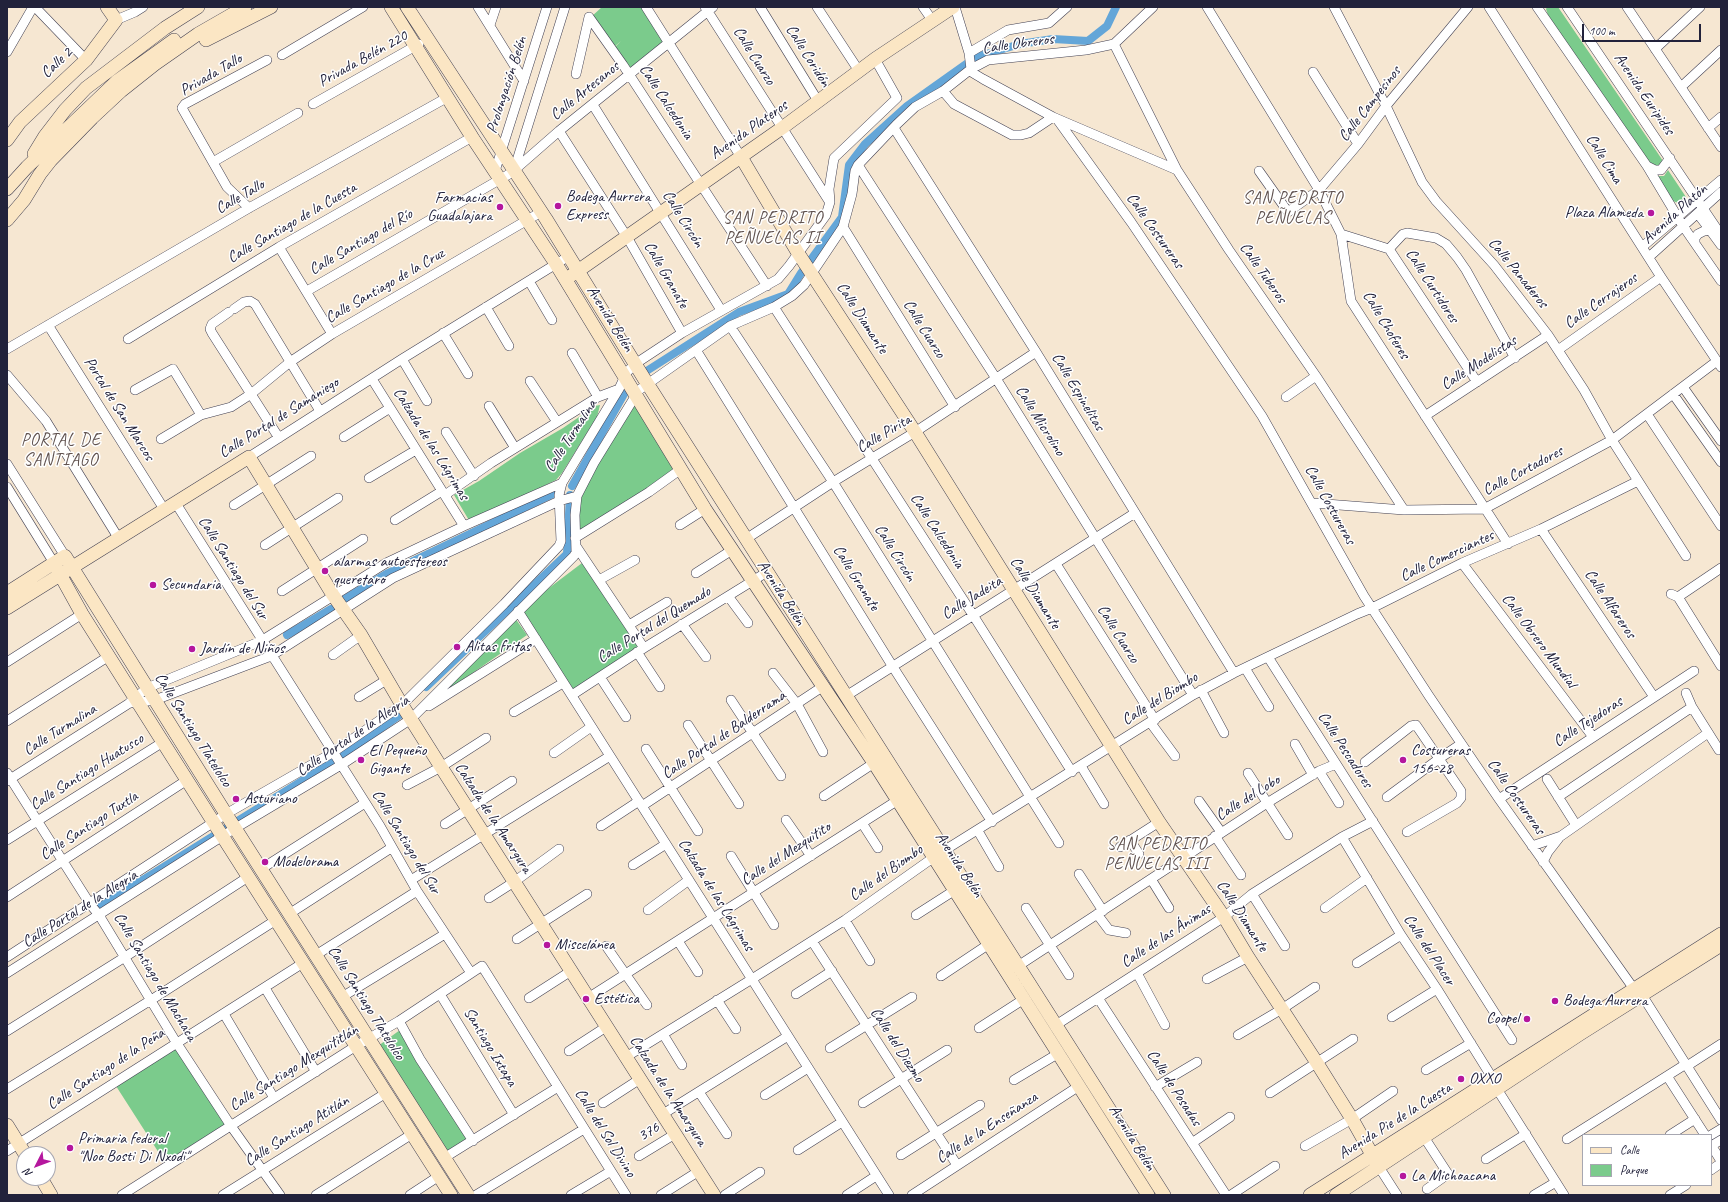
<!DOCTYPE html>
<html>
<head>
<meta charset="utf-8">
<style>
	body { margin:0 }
	#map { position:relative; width:1728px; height:1202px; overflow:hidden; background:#f6e7d2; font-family:Caveat,sans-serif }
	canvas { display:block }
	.frame { position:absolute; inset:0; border:8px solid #22223b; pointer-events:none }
	.legend { position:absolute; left:1582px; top:1134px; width:130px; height:52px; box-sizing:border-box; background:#fff; border:1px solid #a7a7b1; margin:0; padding:5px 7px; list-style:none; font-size:12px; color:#22223b }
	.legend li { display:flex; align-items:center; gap:8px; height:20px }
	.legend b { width:20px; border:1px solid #a7a7b1 }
	.north { position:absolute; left:16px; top:1146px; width:40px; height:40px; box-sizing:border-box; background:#fff; border:1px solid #a7a7b1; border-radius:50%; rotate:228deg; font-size:11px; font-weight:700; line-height:16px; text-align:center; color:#22223b }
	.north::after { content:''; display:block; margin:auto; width:14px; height:18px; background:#b5179e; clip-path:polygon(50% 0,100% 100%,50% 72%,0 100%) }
	.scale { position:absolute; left:1582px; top:24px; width:119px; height:18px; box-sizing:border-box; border:2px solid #22223b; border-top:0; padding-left:5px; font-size:12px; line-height:14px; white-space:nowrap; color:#22223b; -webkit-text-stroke:3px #fff; paint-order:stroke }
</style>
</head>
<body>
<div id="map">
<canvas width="1728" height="1202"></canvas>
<div class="frame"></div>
<ul class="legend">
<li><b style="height:5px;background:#fbe6c4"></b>Calle</li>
<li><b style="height:11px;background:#7bcb8c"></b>Parque</li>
</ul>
<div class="north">N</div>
<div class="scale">100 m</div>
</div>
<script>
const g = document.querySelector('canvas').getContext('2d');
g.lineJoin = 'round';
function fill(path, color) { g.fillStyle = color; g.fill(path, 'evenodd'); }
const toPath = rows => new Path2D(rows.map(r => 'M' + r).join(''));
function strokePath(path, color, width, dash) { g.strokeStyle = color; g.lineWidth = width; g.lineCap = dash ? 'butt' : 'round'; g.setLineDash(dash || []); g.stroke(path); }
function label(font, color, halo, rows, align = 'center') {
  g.font = font + ' Caveat,sans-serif'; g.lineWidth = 3; g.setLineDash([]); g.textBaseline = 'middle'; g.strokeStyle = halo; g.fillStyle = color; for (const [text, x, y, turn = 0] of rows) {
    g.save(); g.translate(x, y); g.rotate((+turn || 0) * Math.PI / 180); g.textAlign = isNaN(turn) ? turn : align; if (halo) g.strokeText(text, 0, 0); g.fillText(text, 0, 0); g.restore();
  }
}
const green = toPath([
	[602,7,642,7,665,44,630,73,614,48,621,41,613,48,591,17],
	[1547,7,1558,7,1657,152,1663,161,1659,167,1653,167,1646,161,1548,15,1546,9],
	[1668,170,1686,197,1678,203,1673,201,1656,176,1664,176],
	[635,404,675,469,650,487,579,533,579,495],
	[600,405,597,417,562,473,556,480,470,522,454,495,479,481,520,453,563,428,595,406],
	[582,563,643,650,574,693,520,610],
	[515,618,527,635,434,700],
	[400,1030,472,1141,446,1154,378,1046],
	[177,1047,226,1125,166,1164,116,1086]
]);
const canal = toPath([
	[645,372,739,312,788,294,801,273,842,217,849,165,865,144,907,106,976,57,1020,44,1053,39,1088,41,1107,26,1116,7],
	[572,486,628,387],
	[345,599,388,573,557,492],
	[287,635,331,609],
	[426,687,567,554,570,495],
	[339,758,404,712],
	[100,904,146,878,331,763]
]);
const street = toPath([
	[35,7,86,60],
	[478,7,524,81],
	[646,7,741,157],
	[705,7,829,201],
	[760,7,818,101],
	[817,7,859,71],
	[923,7,932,20],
	[955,7,969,53,971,69],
	[1207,7,1319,190,1341,234,1351,301,1508,544],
	[1334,7,1386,106,1422,182,1436,201,1494,265,1548,335,1584,390,1612,440,1686,556],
	[1489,7,1661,277,1721,367],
	[1537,7,1647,166,1683,226,1721,281],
	[1567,7,1721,235],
	[1627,7,1721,147],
	[589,17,623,65,767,286],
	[116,20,135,12,143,7],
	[490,25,496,7],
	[1114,44,1177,170,1229,250,1316,376,1404,510],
	[1655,49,1700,7],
	[7,52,33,7],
	[969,53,1008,30,1049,23,1067,7],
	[282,55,363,7],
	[971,69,973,73,983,79,1053,117,1177,170],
	[1313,72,1358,144],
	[576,74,589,17],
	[1681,87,1721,50],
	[943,91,954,104,1012,135,1021,135,1029,133,1053,117],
	[313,104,419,44],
	[593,105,721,310],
	[1057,119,1131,222,1262,416,1364,596,1429,696,1499,799,1634,989,1642,995,1721,1120],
	[894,128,1036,352,1234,673],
	[1708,128,1721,117],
	[559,131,627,237,682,333],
	[213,162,298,113],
	[858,165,997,380,1193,695],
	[1647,166,1655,170,1661,170,1670,158],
	[514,170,565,7],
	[495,171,547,7],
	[1259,171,1288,212,1319,190,1358,144,1386,106,1468,7],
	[249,208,227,187,182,108,185,104,267,60],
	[1698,214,1710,230],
	[843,227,955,407],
	[1341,234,1389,249,1477,382],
	[1695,243,1695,238,1698,234,1704,231,1710,230,1721,245],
	[279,247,332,334],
	[1642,247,1721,180],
	[1389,249,1403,234,1407,233,1436,238,1446,244,1457,257,1466,270,1515,358],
	[1649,257,1721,192],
	[529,281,552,320],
	[307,291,511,173,559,131,713,7],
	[486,307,509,346],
	[774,307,973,615,1072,772],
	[234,309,244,302,250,301,255,304,320,411],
	[229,312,212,324,210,329,212,333,279,438],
	[48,325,164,509],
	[730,326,833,482,1059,843],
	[443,333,468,374],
	[128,339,279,247,472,137],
	[7,349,249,208,448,97],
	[696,350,893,667,992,822],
	[1558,350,1661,277],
	[572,353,598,397],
	[402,359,427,401],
	[7,375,46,421,119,539],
	[372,379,464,526],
	[530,381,557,422],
	[1683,387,1721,441],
	[135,390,173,369,201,415],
	[1673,394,1721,462],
	[1286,397,1316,376],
	[489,406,515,448],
	[1647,414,1721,526],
	[1425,416,1548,335],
	[446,432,474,476],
	[344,437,390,408],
	[161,439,201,415,231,407,251,394,290,362,332,334,541,212],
	[249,457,402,359,569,256],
	[7,464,65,556],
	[369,478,416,450],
	[7,487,54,563],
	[445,495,491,463,598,397,619,389],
	[175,502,380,826,417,891,471,973],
	[1313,503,1404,510,1484,509,1612,440,1717,361],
	[234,505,311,456],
	[395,520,442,491],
	[680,525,705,509],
	[1541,529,1654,697],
	[575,538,649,492,681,469],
	[746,539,833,482,915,432,1036,352],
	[265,545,338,498],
	[576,546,644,648],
	[1462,563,1593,737],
	[1056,564,1155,720],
	[696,573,732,550],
	[599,580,635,560],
	[282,591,363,539],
	[1671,594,1678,597,1721,666],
	[728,596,748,623],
	[1678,597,1721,568],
	[518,611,889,1195],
	[682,624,706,657],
	[629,625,667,602],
	[637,652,660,687],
	[333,655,361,635],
	[1268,657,1512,1040],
	[7,662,82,614],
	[1245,668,1269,707],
	[773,673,797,704,823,752],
	[600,677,626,717],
	[1201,690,1224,733],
	[1686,693,1692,707,1719,750],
	[572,695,644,648,767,572],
	[846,696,1135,513],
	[359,697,388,679],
	[731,700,781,776],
	[134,703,155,700,271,656,393,578,559,501,577,496],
	[429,706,536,639],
	[514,712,563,683],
	[7,721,109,656],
	[1150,722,1175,756],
	[688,725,739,804],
	[1295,744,1313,775],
	[646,749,698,831],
	[554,753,591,727],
	[1365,762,1411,726,1416,725,1461,791,1461,798,1457,803,1407,832],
	[1081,766,1104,804],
	[1319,771,1339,803],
	[7,773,90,904,99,915,176,1042,231,1126,280,1195],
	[1248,773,1288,835],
	[1547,779,1576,825],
	[7,781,128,704,147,688,261,641,386,563,464,526,562,483,619,389,627,372,635,364,682,333,778,279,789,266,826,215,830,202,829,189,834,158,897,98,875,59],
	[407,785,441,767,486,738],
	[824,796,874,763],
	[1387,797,1440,758,1461,744],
	[1558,797,1692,707],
	[1499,799,1694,671],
	[1199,801,1221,832],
	[642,806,822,687],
	[786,820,811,856],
	[862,823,878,848],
	[445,824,512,781],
	[601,826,639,801],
	[978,831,999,867],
	[1215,836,1241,875],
	[1342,837,1401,935,1437,989,1493,1079],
	[7,840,163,742],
	[1130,840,1139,854],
	[1532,846,1561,836,1708,733],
	[1120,847,1159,822],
	[731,856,774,925],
	[1543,862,1548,852,1559,838],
	[633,865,666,844],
	[261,869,365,803],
	[1079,874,1103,911],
	[1151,879,1169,908],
	[411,880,610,756],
	[1252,894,1285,946],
	[7,897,187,780],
	[489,898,514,882,559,849],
	[1026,908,1069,975],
	[1325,908,1367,878],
	[648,910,689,880],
	[289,914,391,848],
	[1097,914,1109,930,1126,933],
	[916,915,955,890],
	[845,920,870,961],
	[517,939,587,894],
	[678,941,698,972],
	[812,941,957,1165],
	[606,946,647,1005],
	[316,955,417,891],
	[7,957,226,814,332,753,402,705,504,604,559,546,561,541,559,495,562,483],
	[1357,963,1401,935],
	[1018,966,1267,803,1319,771,1336,764],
	[7,973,229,832,341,765,411,719,574,556,576,552,575,515,577,496,594,463,639,390,730,326,774,307,792,296,804,285,843,227,852,194,855,171,858,165,896,125,915,107,943,91,971,69,988,60,1086,50,1114,44,1153,7],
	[1137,973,1165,1025],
	[941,976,989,944],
	[1207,979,1248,957],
	[265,988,316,1072],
	[440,994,514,1115],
	[796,994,832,971],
	[342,997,445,934],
	[529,998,571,971],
	[588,998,898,800],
	[1098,998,1226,1195],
	[717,1000,736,1029],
	[224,1014,274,1098],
	[1392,1017,1437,989],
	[399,1021,420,1059,473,1141],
	[1056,1025,1224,917,1252,894,1342,837,1373,821],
	[979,1028,1024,999],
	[7,1031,125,957,248,877],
	[663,1034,682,1065],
	[1238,1035,1282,1009,1315,987],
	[830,1048,912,997],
	[569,1051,606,1027],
	[626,1057,752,979,845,920,937,855,1193,695,1234,673,1357,614,1372,608,1462,563,1541,529,1638,481],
	[1687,1066,1721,1044],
	[1426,1070,1471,1043],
	[1667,1076,1705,1135],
	[1014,1080,1059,1053],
	[1155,1087,1197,1062],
	[7,1089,151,1000,276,920],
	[1497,1089,1564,1195],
	[699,1092,727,1134],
	[1270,1093,1353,1039],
	[765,1095,808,1068],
	[603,1103,640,1079],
	[863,1103,947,1050],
	[663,1114,788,1036],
	[1670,1135,1695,1119],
	[1711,1135,1721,1129],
	[1424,1137,1448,1174,1427,1189],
	[1567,1139,1686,1064],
	[1192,1143,1230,1117],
	[1711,1145,1721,1161],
	[1305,1146,1352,1119,1393,1091],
	[1711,1146,1721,1140],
	[798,1150,842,1122],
	[7,1151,303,963],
	[901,1155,980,1105],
	[639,1156,675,1134],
	[444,1158,558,1087],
	[1486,1159,1526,1134],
	[1379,1167,1397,1195],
	[1711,1170,1721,1163],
	[122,1195,356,1046,399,1021,482,966,626,1195],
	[223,1195,386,1093],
	[316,1195,412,1134],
	[410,1195,439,1176],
	[476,1195,584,1129],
	[571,1195,611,1171],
	[661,1195,699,1171],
	[725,1195,760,1172],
	[847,1195,876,1176],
	[912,1195,1079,1086],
	[1231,1195,1275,1166],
	[1534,1195,1556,1182],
	[1670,1195,1686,1185]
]);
const secondary = toPath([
	[391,7,472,137,556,264,705,509,874,763,1148,1195],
	[407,7,546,219,645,380,1164,1195],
	[206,40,271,7],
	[7,140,20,122,86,60,116,20,107,7],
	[34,154,45,136,65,110,86,88,165,28,198,7],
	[741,157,798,253,915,432,1159,822,1224,917,1248,957,1317,1063,1352,1119,1379,1167],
	[7,189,27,167,117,81,174,40],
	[7,220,24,200,40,174,51,160,92,118,121,91,155,64,198,34,245,7],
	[572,275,782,128,875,59,953,7],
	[56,567,82,614,214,823,451,1195],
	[7,593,65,556,226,814,468,1195],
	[7,608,249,457,333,595,361,635,402,705,441,767,714,1195],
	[7,1125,25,1154],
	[41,1178,51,1195],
	[1310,1195,1721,934],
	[1336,1195,1580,1034,1721,945]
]);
const markers = [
	[558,206,4,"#b5179e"],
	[500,207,4,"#b5179e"],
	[1651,213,4,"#b5179e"],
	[325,571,4,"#b5179e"],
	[153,585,4,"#b5179e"],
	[457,647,4,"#b5179e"],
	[192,649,4,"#b5179e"],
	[361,760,4,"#b5179e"],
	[1403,760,4,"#b5179e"],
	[236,799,4,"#b5179e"],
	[265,862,4,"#b5179e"],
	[547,945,4,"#b5179e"],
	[586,999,4,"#b5179e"],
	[1555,1001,4,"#b5179e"],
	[1527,1019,4,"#b5179e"],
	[1461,1079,4,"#b5179e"],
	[70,1148,4,"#b5179e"],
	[1403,1176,4,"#b5179e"]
];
const streetNames = [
	["Calle Obreros",1018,44,-8],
	["Calle Cuarzo",754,56,58],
	["Calle Coridón",808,56,58],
	["Privada Belén 220",363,59,-29],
	["Calle 2",57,63,-43],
	["Privada Tallo",211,75,-30],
	["Prolongación Belén",507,85,-72],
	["Calle Artesanos",585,91,-39],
	["Avenida Euripides",1644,94,56],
	["Calle Calcedonia",666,102,57],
	["Calle Campesinos",1370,104,-52],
	["Avenida Plateros",749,130,-35],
	["Calle Cima",1604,159,58],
	["Calle Tallo",240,197,-30],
	["Avenida Platón",1675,214,-42],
	["Calle Circón",683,219,58],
	["Calle Santiago de la Cuesta",292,223,-30],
	["Calle Costureras",1155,231,55],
	["Calle Santiago del Río",361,242,-30],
	["Calle Tuberos",1263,273,55],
	["Calle Panaderos",1518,273,51],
	["Calle Granate",666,275,60],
	["Calle Santiago de la Cruz",385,286,-30],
	["Calle Curtidores",1432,286,57],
	["Calle Cerrajeros",1601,301,-35],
	["Calle Diamante",862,318,57],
	["Avenida Belén",610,319,58],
	["Calle Choferes",1386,325,59],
	["Calle Cuarzo",924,329,58],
	["Calle Modelistas",1479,363,-33],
	["Calle Espinelitas",1078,392,59],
	["Portal de San Marcos",119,409,58],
	["Calle Portal de Samaniego",279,418,-32],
	["Calle Microlino",1040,421,58],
	["Calle Pirita",884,434,-31],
	["Calle Turmalina",571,436,-57],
	["Calzada de las Lágrimas",431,444,58],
	["Calle Cortadores",1523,471,-28],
	["Calle Costureras",1330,505,61],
	["Calle Calcedonia",937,531,57],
	["Calle Circón",895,553,58],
	["Calle Comerciantes",1447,556,-25],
	["Calle Santiago del Sur",233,568,58],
	["Calle Granate",856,578,58],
	["Avenida Belén",781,593,57],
	["Calle Diamante",1035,593,58],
	["Calle Jadeita",972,598,-32],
	["Calle Alfareros",1610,604,56],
	["Calle Portal del Quemado",654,625,-32],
	["Calle Cuarzo",1118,634,58],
	["Calle Obrero Mundial",1539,641,53],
	["Calle del Biombo",1160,699,-32],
	["Calle Tejedoras",1588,722,-33],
	["Calle Turmalina",60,730,-32],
	["Calle Santiago Tlatelolco",193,730,58],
	["Calle Portal de Balderrama",724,735,-34],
	["Calle Portal de la Alegría",353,736,-34],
	["Calle Pescadores",1345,750,57],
	["Calle Santiago Huatusco",87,772,-32],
	["Calle Costureras",1516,797,55],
	["Calle del Lobo",1248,798,-32],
	["Calzada de la Amargura",493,818,57],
	["Calle Santiago Tuxtla",89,826,-33],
	["Calle Santiago del Sur",406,842,59],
	["Calle del Mezquitito",786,854,-33],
	["Avenida Belén",959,865,57],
	["Calle del Biombo",886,873,-35],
	["Calzada de las Lágrimas",716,895,58],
	["Calle Portal de la Alegría",80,909,-32],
	["Calle Diamante",1242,916,57],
	["Calle de las Ánimas",1166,936,-33],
	["Calle del Placer",1429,950,57],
	["Calle Santiago de Machaca",155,977,59],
	["Calle Santiago Tlatelolco",366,1003,58],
	["Calle del Diezmo",897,1045,57],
	["Santiago Ixtapa",490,1047,59],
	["Calle Santiago Mexquititlán",294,1068,-32],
	["Calle Santiago de la Peña",106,1069,-33],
	["Calle de Posadas",1174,1088,57],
	["Calzada de la Amargura",668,1091,57],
	["Avenida Pie de la Cuesta",1395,1121,-32],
	["Calle de la Enseñanza",987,1128,-33],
	["Calle Santiago Atitlán",297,1131,-32],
	["376",649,1132,-32],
	["Calle del Sol Divino",605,1133,58],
	["Avenida Belén",1132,1138,58]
];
const poiNames = [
	["Bodega Aurrera",566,197],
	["Express",566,215],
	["Farmacias",492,198,"right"],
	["Guadalajara",492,216,"right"],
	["Plaza Alameda",1643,213,"right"],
	["alarmas autoestereos",333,562],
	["queretaro",333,580],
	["Secundaria",161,585],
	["Alitas fritas",465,647],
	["Jardín de Niños",200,649],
	["El Pequeño",369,751],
	["Gigante",369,769],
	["Costureras",1411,751],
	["156-28",1411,769],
	["Asturiano",244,799],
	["Modelorama",273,862],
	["Miscelánea",555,945],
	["Estética",594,999],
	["Bodega Aurrera",1563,1001],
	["Coopel",1519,1019,"right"],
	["OXXO",1469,1079],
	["Primaria federal",78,1139],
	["\"Noo Bosti Di Nxodi\"",78,1157],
	["La Michoacana",1411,1176]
];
const neighbourhoodNames = [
	["SAN PEDRITO",1293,199],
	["PEÑUELAS",1293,219],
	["SAN PEDRITO",773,219],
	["PEÑUELAS II",773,239],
	["PORTAL DE",61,441],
	["SANTIAGO",61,461],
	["SAN PEDRITO",1157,845],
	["PEÑUELAS III",1157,865]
];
fill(green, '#7bcb8c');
strokePath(canal, '#64a6d8', 8);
strokePath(street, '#424052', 10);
strokePath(secondary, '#424052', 14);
strokePath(street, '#fff', 9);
strokePath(secondary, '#fbe6c4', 13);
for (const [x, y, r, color] of markers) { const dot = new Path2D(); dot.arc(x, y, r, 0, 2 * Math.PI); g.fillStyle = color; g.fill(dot); strokePath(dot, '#fff', 1.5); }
label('16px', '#22223b', '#fff', streetNames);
label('16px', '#22223b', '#fff', poiNames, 'left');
g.letterSpacing = '1px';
label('17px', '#615350', '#fff', neighbourhoodNames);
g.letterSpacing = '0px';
</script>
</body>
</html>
